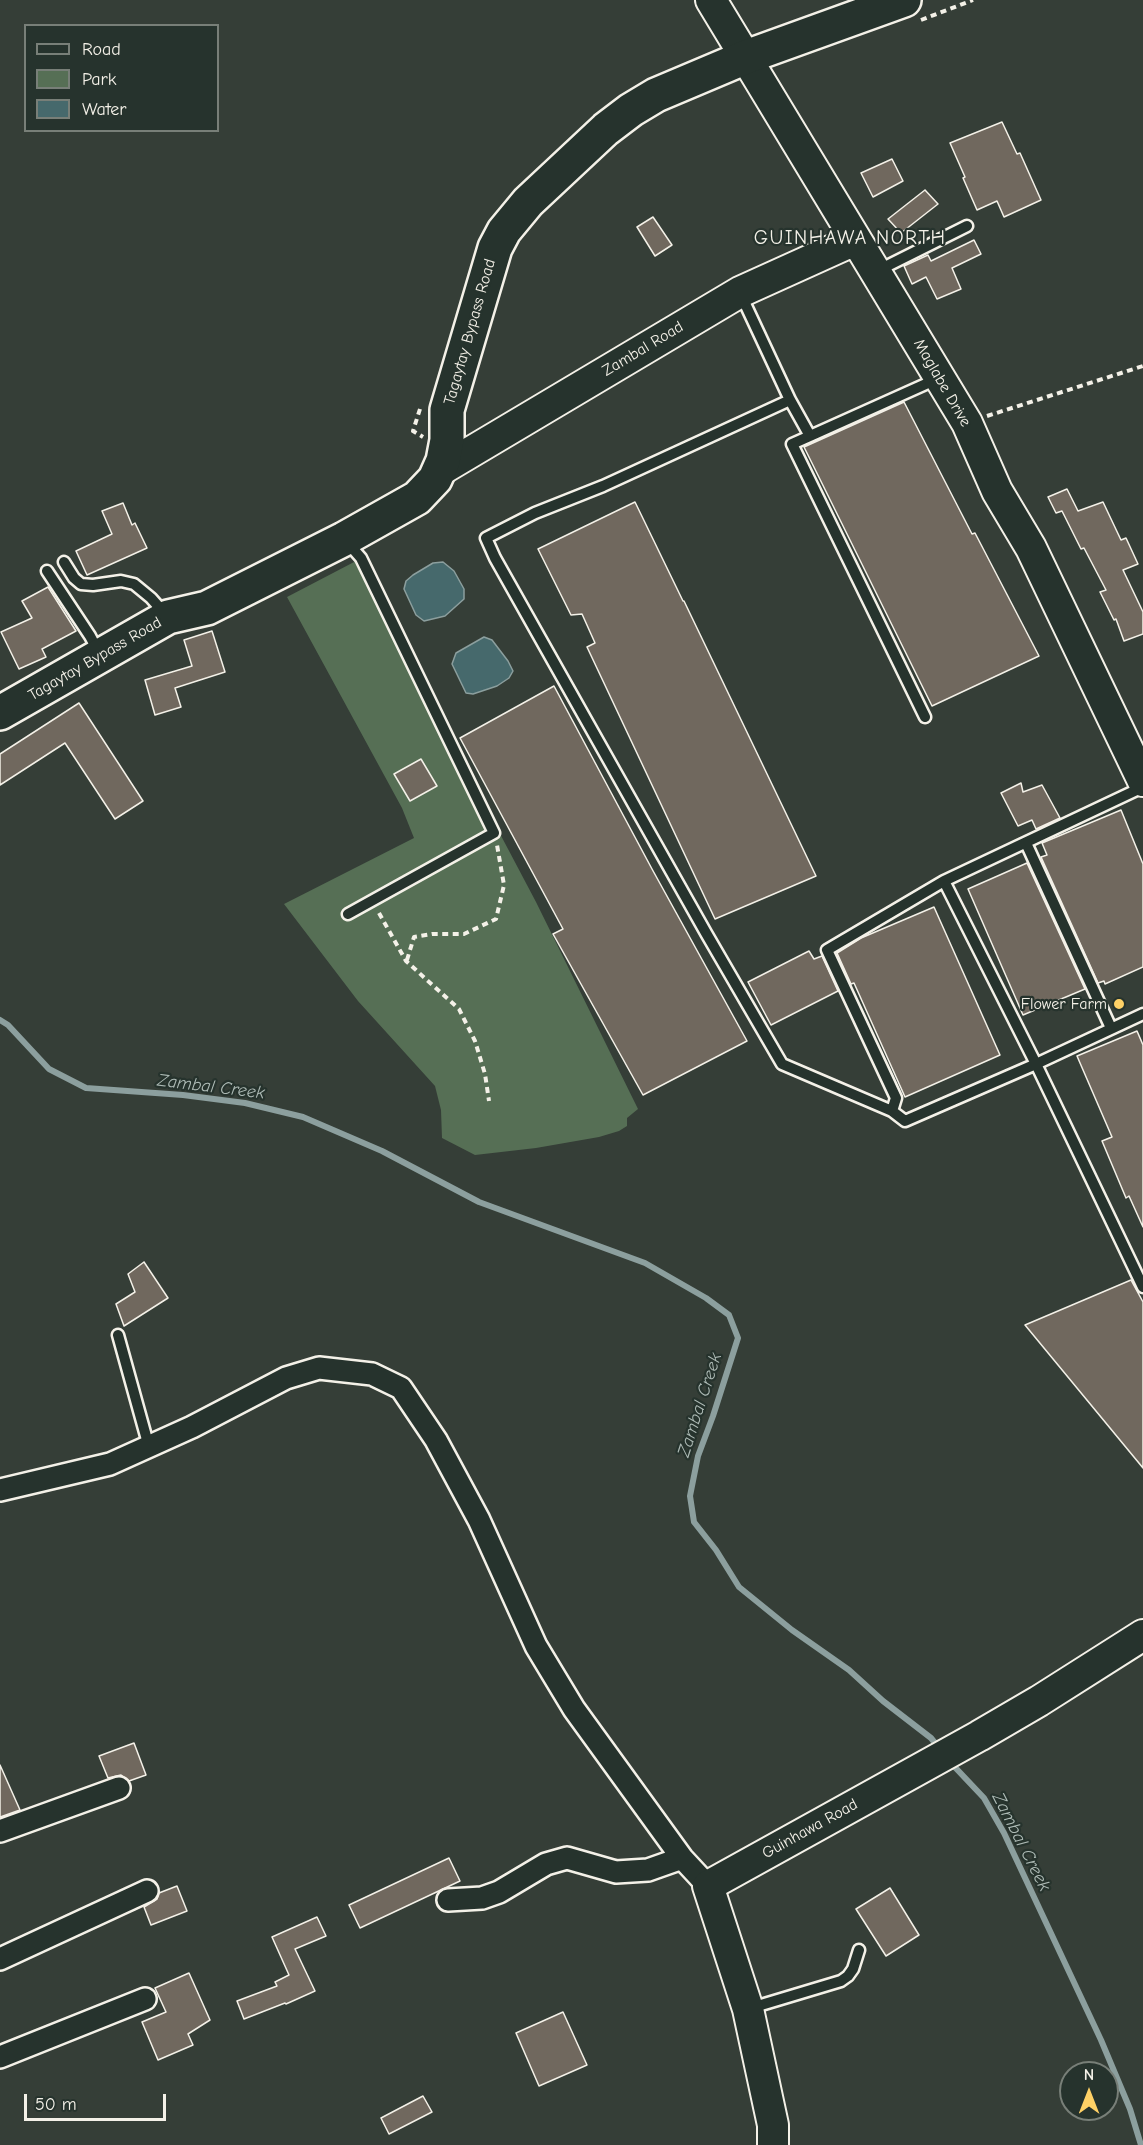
<!DOCTYPE html>
<html>
<head>
<meta charset="utf-8">
<style>
	body { margin:0 }
	#map { position:relative; width:1143px; height:2145px; overflow:hidden; background:#353e37; font-family:"Comic Neue",sans-serif }
	canvas { display:block }
	.legend { position:absolute; left:24px; top:24px; width:195px; height:108px; box-sizing:border-box; background:#26332d; border:2px solid #787f78; margin:0; padding:8px 10px; list-style:none; font-size:18px; color:#f4f1e8 }
	.legend li { display:flex; align-items:center; gap:12px; height:30px }
	.legend b { width:30px; border:2px solid #787f78 }
	.north { position:absolute; left:1059px; top:2061px; width:60px; height:60px; box-sizing:border-box; background:#26332d; border:2px solid #787f78; border-radius:50%; rotate:0deg; font-size:16px; font-weight:700; line-height:24px; text-align:center; color:#f4f1e8 }
	.north::after { content:''; display:block; margin:auto; width:21px; height:27px; background:#ffd166; clip-path:polygon(50% 0,100% 100%,50% 72%,0 100%) }
	.scale { position:absolute; left:24px; top:2094px; width:142px; height:27px; box-sizing:border-box; border:3px solid #f4f1e8; border-top:0; padding-left:8px; font-size:18px; line-height:21px; white-space:nowrap; color:#f4f1e8; -webkit-text-stroke:4px #26332d; paint-order:stroke }
</style>
</head>
<body>
<div id="map">
<canvas width="1143" height="2145"></canvas>
<ul class="legend">
<li><b style="height:8px;background:#26332d"></b>Road</li>
<li><b style="height:16px;background:#566f55"></b>Park</li>
<li><b style="height:16px;background:#46696c"></b>Water</li>
</ul>
<div class="north">N</div>
<div class="scale">50 m</div>
</div>
<script>
const g = document.querySelector('canvas').getContext('2d');
g.lineJoin = 'round';
function fill(path, color) { g.fillStyle = color; g.fill(path, 'evenodd'); }
const toPath = rows => new Path2D(rows.map(r => 'M' + r).join(''));
function strokePath(path, color, width, dash) { g.strokeStyle = color; g.lineWidth = width; g.lineCap = dash ? 'butt' : 'round'; g.setLineDash(dash || []); g.stroke(path); }
function label(font, color, halo, rows, align = 'center') {
  g.font = font + ' "Comic Neue",sans-serif'; g.lineWidth = 4.5; g.setLineDash([]); g.textBaseline = 'middle'; g.strokeStyle = halo; g.fillStyle = color; for (const [text, x, y, turn = 0] of rows) {
    g.save(); g.translate(x, y); g.rotate((+turn || 0) * Math.PI / 180); g.textAlign = isNaN(turn) ? turn : align; if (halo) g.strokeText(text, 0, 0); g.fillText(text, 0, 0); g.restore();
  }
}
const green = toPath([
	[356,561,536,902,638,1109,627,1118,627,1126,619,1131,599,1137,536,1148,475,1155,442,1138,441,1110,435,1086,358,1001,284,904,414,838,402,808,287,597]
]);
const water = toPath([
	[443,562,454,571,464,589,464,599,445,616,424,621,416,615,404,589,406,581,413,575,433,563,443,562],
	[484,637,492,640,508,661,513,671,509,678,497,686,473,694,466,693,452,664,456,653,484,637]
]);
const stream = toPath([
	[0,1020,8,1025,49,1069,86,1088,183,1095,245,1103,303,1117,382,1151,479,1202,645,1263,706,1298,729,1315,738,1338,713,1416,698,1456,690,1496,694,1522,716,1550,739,1587,792,1630,849,1670,883,1701,931,1738,940,1749],
	[950,1762,984,1798,1004,1833,1101,2040,1130,2109,1141,2145]
]);
const building = toPath([
	[1002,122,1017,154,1020,153,1041,200,1004,217,997,201,977,210,963,178,965,177,950,143,1002,122],
	[892,159,903,181,873,197,861,173,892,159],
	[925,190,938,204,901,233,888,219,925,190],
	[653,217,672,245,655,256,637,227,653,217],
	[974,240,981,254,952,268,961,289,937,299,926,277,912,284,904,266,928,255,931,261,974,240],
	[904,402,972,534,975,533,1039,656,932,706,804,447,904,402],
	[1067,489,1078,511,1103,502,1121,540,1126,538,1138,564,1123,570,1143,612,1143,634,1124,641,1116,619,1114,620,1100,592,1106,590,1084,548,1081,549,1062,511,1056,513,1048,497,1067,489],
	[635,502,683,601,684,601,816,876,715,919,587,647,595,643,582,614,571,615,538,549,635,502],
	[123,503,132,525,135,523,147,548,87,575,76,551,112,534,102,511,123,503],
	[48,587,76,631,42,649,46,657,19,669,1,632,32,618,22,601,48,587],
	[212,631,225,672,175,688,181,707,155,715,145,680,192,666,184,640,212,631],
	[554,686,652,869,747,1041,643,1095,553,934,563,929,460,738,554,686],
	[79,703,143,801,115,819,65,743,0,785,0,754,79,703],
	[421,759,437,786,410,801,394,774,421,759],
	[1021,783,1023,792,1042,785,1060,818,1036,829,1032,820,1018,826,1001,793,1021,783],
	[1121,810,1143,864,1143,967,1105,984,1104,981,1098,983,1041,857,1047,855,1042,843,1121,810],
	[1027,863,1085,989,1023,1015,968,889,1027,863],
	[934,907,1000,1055,905,1097,854,983,851,984,837,953,861,938,934,907],
	[809,951,814,959,822,956,838,991,771,1025,748,982,809,951],
	[1137,1031,1143,1045,1143,1227,1129,1196,1126,1198,1102,1141,1112,1137,1077,1056,1137,1031],
	[144,1262,168,1298,124,1326,116,1304,135,1292,128,1274,144,1262],
	[1131,1280,1143,1302,1143,1468,1025,1325,1131,1280],
	[134,1743,146,1775,129,1781,121,1775,108,1778,99,1756,134,1743],
	[0,1765,20,1810,0,1817,0,1765],
	[449,1858,460,1881,360,1928,349,1905,449,1858],
	[177,1886,187,1911,151,1925,144,1907,157,1899,159,1893,177,1886],
	[890,1888,919,1935,886,1956,856,1909,890,1888],
	[317,1917,326,1936,295,1949,315,1991,286,2004,285,2003,244,2019,237,2001,277,1986,275,1982,289,1975,272,1937,317,1917],
	[189,1973,210,2020,188,2034,193,2045,158,2060,142,2022,166,2012,155,1988,189,1973],
	[563,2012,587,2065,539,2086,516,2033,563,2012],
	[423,2096,432,2112,389,2134,381,2118,423,2096]
]);
const path = toPath([
	[921,20,973,0],
	[420,409,413,431,423,437],
	[987,416,1143,366],
	[379,913,406,961,459,1009,475,1041,485,1074,489,1101],
	[407,960,414,937,432,934,464,934,496,919,504,885,497,845]
]);
const lane = toPath([
	[877,271,967,226],
	[741,295,790,400,810,436,937,379],
	[790,400,603,486,535,513,486,538,495,558,706,933,782,1064,892,1111,896,1098,827,950,944,881,1143,787],
	[810,436,792,444,925,717],
	[347,542,361,558,494,833,348,914],
	[64,562,74,578,81,584,93,585,121,581,134,584,151,598,166,615],
	[47,571,90,636,99,653],
	[1026,843,1111,1028],
	[944,881,1036,1064,1143,1287],
	[892,1111,905,1121,1036,1064,1143,1014],
	[118,1335,149,1447],
	[751,2008,841,1981,848,1976,853,1969,859,1950]
]);
const street = toPath([
	[0,1490,110,1464,192,1427,286,1378,319,1368,372,1374,401,1388,436,1440,479,1520,536,1646,574,1709,682,1858,708,1886],
	[0,1831,119,1788],
	[448,1900,482,1898,499,1892,546,1864,567,1858,616,1872,648,1870,682,1858],
	[0,1959,147,1891],
	[0,2057,145,1999]
]);
const secondary = toPath([
	[711,0,967,423,997,491,1031,548,1143,781],
	[439,471,740,292,855,240],
	[773,2145,773,2125,748,2009,708,1886,979,1736,1039,1701,1143,1635]
]);
const primary = toPath([
	[0,713,168,617,207,608,344,539,417,498,435,479,443,461,447,440,447,410,495,248,504,231,528,202,606,129,631,110,656,95,746,57,904,0]
]);
const markers = [
	[1119,1004,6,"#ffd166"]
];
const streetNames = [
	["Tagaytay Bypass Road",470,332,-74],
	["Zambal Road",643,349,-31],
	["Maglabe Drive",942,383,60],
	["Tagaytay Bypass Road",95,659,-30],
	["Guinhawa Road",810,1829,-29]
];
const poiNames = [
	["Flower Farm",1107,1004]
];
const waterNames = [
	["Zambal Creek",211,1087,7],
	["Zambal Creek",700,1405,-72],
	["Zambal Creek",1021,1842,63]
];
const quarterNames = [
	["GUINHAWA NORTH",850,238]
];
fill(green, '#566f55');
fill(water, '#46696c');
strokePath(water, '#8c9f9e', 1.5);
strokePath(stream, '#8c9f9e', 6);
fill(building, '#70685e');
strokePath(building, '#f4f1e8', 1.5);
strokePath(lane, '#f4f1e8', 15);
strokePath(street, '#f4f1e8', 26);
strokePath(secondary, '#f4f1e8', 34);
strokePath(primary, '#f4f1e8', 38);
strokePath(path, '#f4f1e8', 4, [6, 4.5]);
strokePath(lane, '#26332d', 10);
strokePath(street, '#26332d', 21);
strokePath(secondary, '#26332d', 30);
strokePath(primary, '#26332d', 33);
for (const [x, y, r, color] of markers) { const dot = new Path2D(); dot.arc(x, y, r, 0, 2 * Math.PI); g.fillStyle = color; g.fill(dot); strokePath(dot, '#26332d', 2); }
label('16px', '#f4f1e8', '#26332d', streetNames);
label('16px', '#f4f1e8', '#26332d', poiNames, 'right');
label('italic 18px', '#aebbb6', '#26332d', waterNames);
g.letterSpacing = '1.5px';
label('20px', '#f4f1e8', '#26332d', quarterNames);
g.letterSpacing = '0px';
</script>
</body>
</html>
